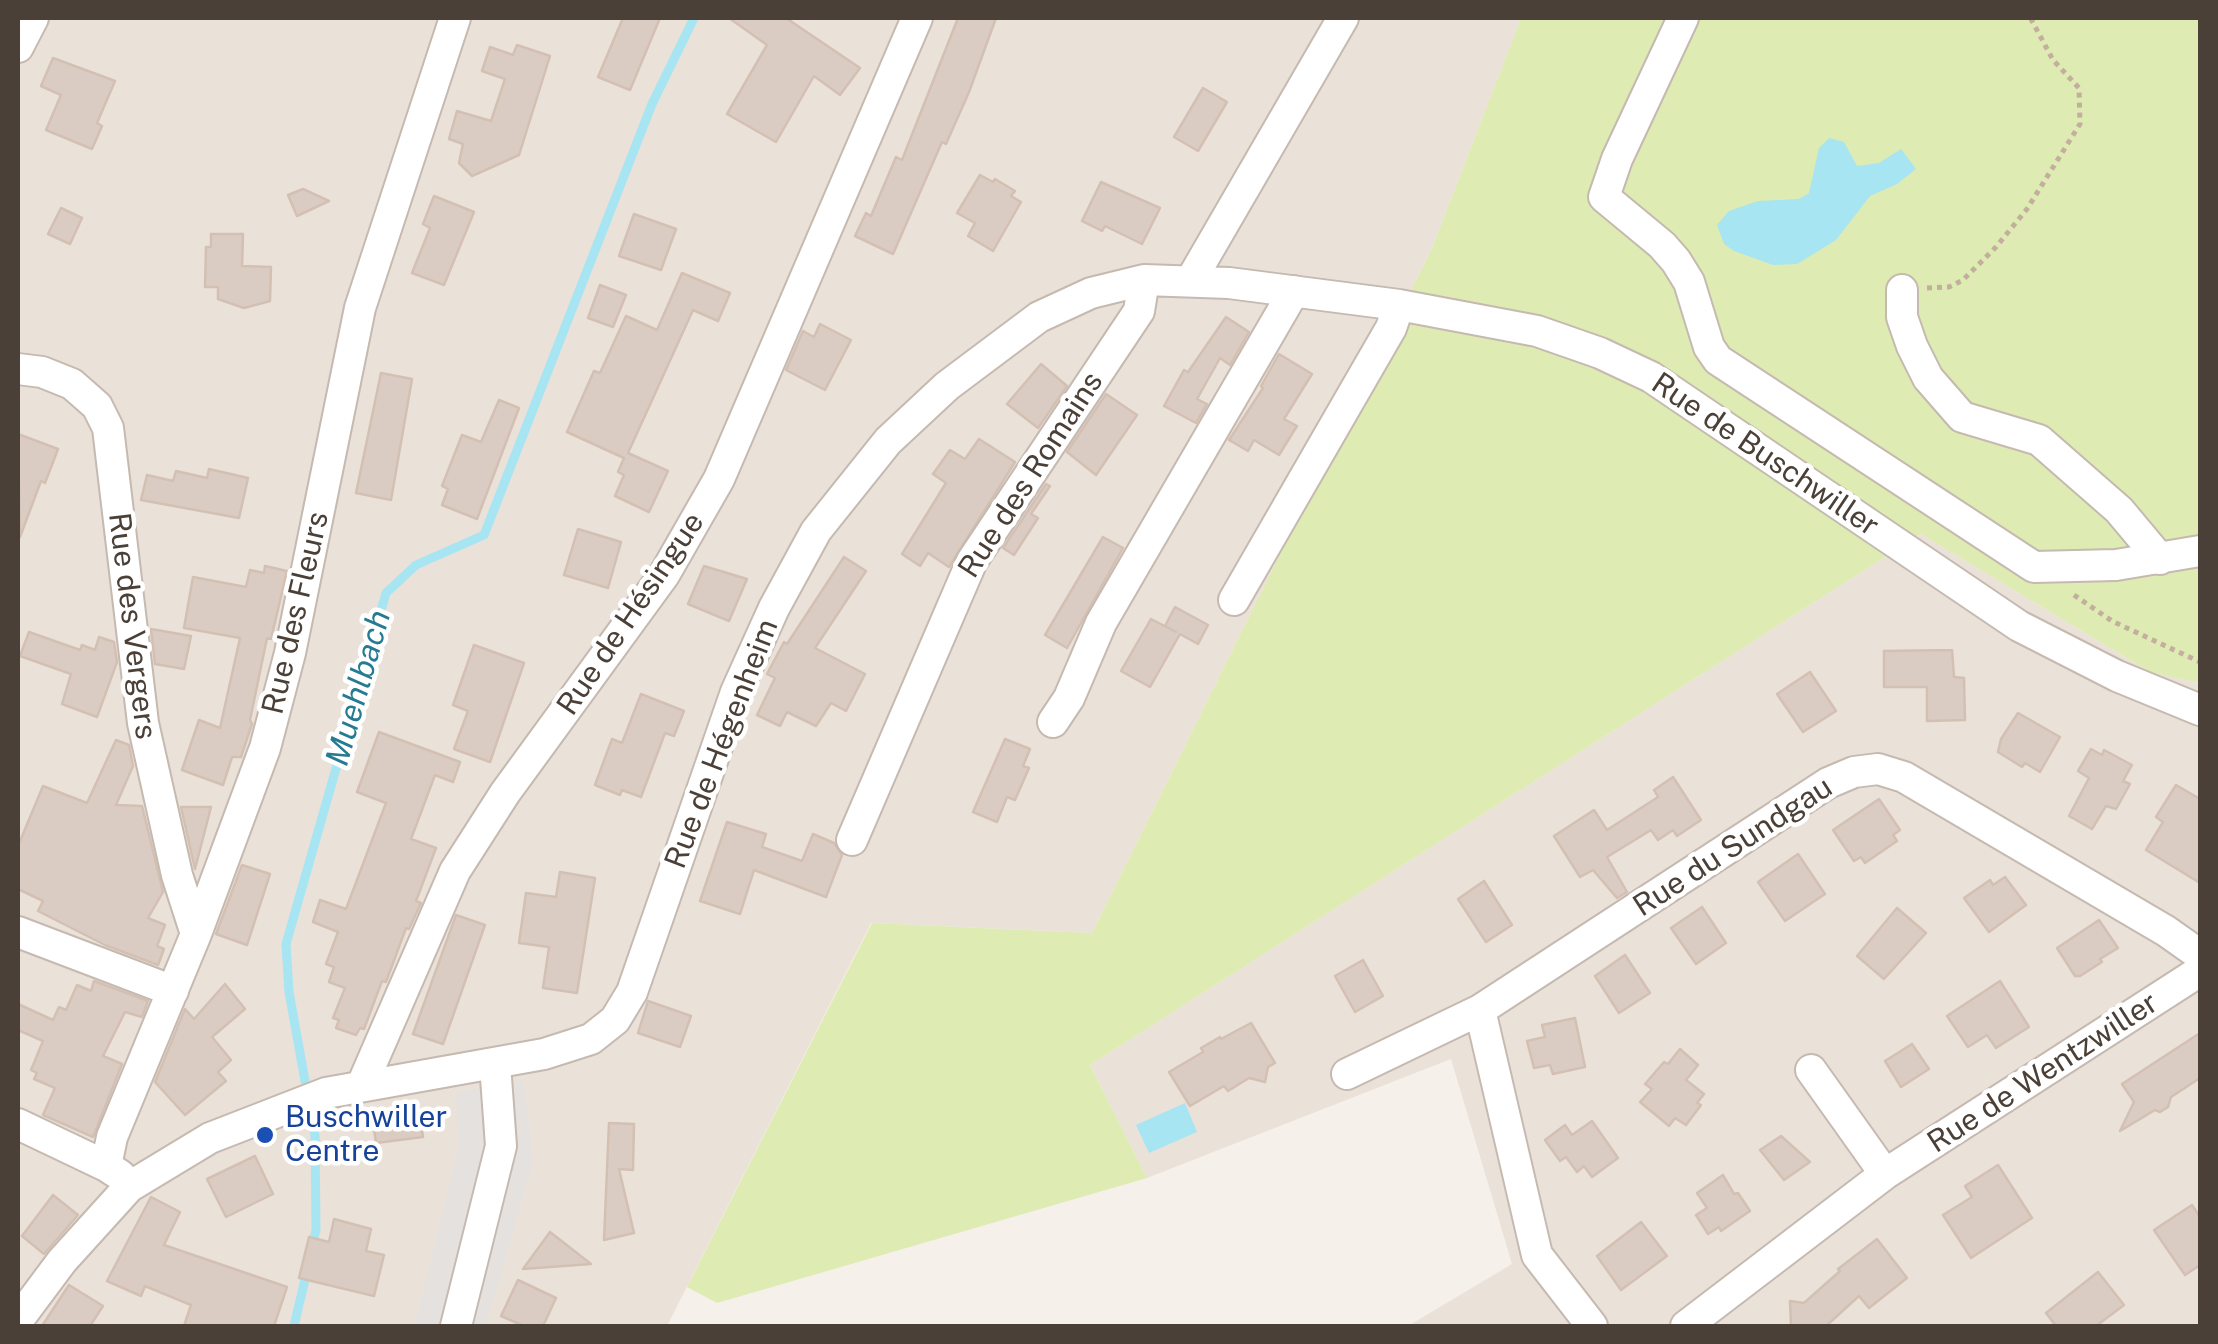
<!DOCTYPE html>
<html>
<head>
<meta charset="utf-8">
<style>
	body { margin:0 }
	#map { position:relative; width:2218px; height:1344px; overflow:hidden; background:#f6f0eb; font-family:"Public Sans",sans-serif }
	canvas { display:block }
	.frame { position:absolute; inset:0; border:20px solid #4b4038; pointer-events:none }
</style>
</head>
<body>
<div id="map">
<canvas width="2218" height="1344"></canvas>
<div class="frame"></div>
</div>
<script>
const g = document.querySelector('canvas').getContext('2d');
g.lineJoin = 'round';
function fill(path, color) { g.fillStyle = color; g.fill(path, 'evenodd'); }
const toPath = rows => new Path2D(rows.map(r => 'M' + r).join(''));
function strokePath(path, color, width, dash) { g.strokeStyle = color; g.lineWidth = width; g.lineCap = dash ? 'butt' : 'round'; g.setLineDash(dash || []); g.stroke(path); }
function label(font, color, halo, rows, align = 'center') {
  g.font = font + ' "Public Sans",sans-serif'; g.lineWidth = 9; g.setLineDash([]); g.textBaseline = 'middle'; g.strokeStyle = halo; g.fillStyle = color; for (const [text, x, y, turn = 0] of rows) {
    g.save(); g.translate(x, y); g.rotate((+turn || 0) * Math.PI / 180); g.textAlign = isNaN(turn) ? turn : align; if (halo) g.strokeText(text, 0, 0); g.fillText(text, 0, 0); g.restore();
  }
}
const residential = toPath([
	[18,18,1521,18,1432,248,1092,933,871,923,667,1326,18,1326],
	[1921,534,2150,672,2200,683,2200,1326,1408,1326,1512,1264,1451,1059,1147,1178,1090,1065]
]);
const green = toPath([
	[1521,18,2200,18,2200,683,2150,672,1921,534,1090,1065,1147,1178,717,1303,687,1287,872,923,1092,933,1432,248]
]);
const parking = toPath([
	[524,1081,533,1162,486,1326,415,1326,459,1144,455,1092]
]);
const water = toPath([
	[1829,138,1844,142,1857,166,1879,163,1901,149,1916,169,1897,184,1870,196,1836,240,1797,264,1773,265,1734,251,1724,244,1717,225,1729,211,1758,201,1799,199,1809,193,1819,148],
	[1185,1103,1197,1132,1149,1153,1136,1125]
]);
const stream = toPath([
	[307,1092,289,992,286,944,386,593,416,565,484,535,652,104,694,18],
	[310,1107,315,1136,316,1230,312,1246],
	[294,1326,307,1271]
]);
const building = toPath([
	[623,18,660,18,630,90,598,77,623,18],
	[729,18,786,18,860,68,840,95,814,76,776,142,727,114,767,45,729,18],
	[958,18,996,18,969,92,946,144,942,142,893,254,855,236,866,213,871,216,896,157,902,160,958,18],
	[517,45,550,56,519,155,472,176,459,163,463,144,449,139,457,111,491,121,505,79,482,71,490,47,513,55,517,45],
	[53,58,115,81,97,123,102,126,92,149,46,130,61,95,41,86,53,58],
	[1203,88,1227,102,1198,151,1174,137,1203,88],
	[980,175,993,182,995,179,1015,191,1011,196,1021,202,993,251,968,236,975,223,957,213,980,175],
	[1101,182,1160,208,1142,244,1105,226,1102,231,1082,221,1101,182],
	[303,189,329,201,297,216,288,195,303,189],
	[434,196,474,212,444,285,412,273,430,228,423,224,434,196],
	[61,208,82,218,70,244,48,234,61,208],
	[634,214,676,229,661,270,619,256,634,214],
	[211,234,243,234,242,266,271,267,270,301,244,308,218,299,218,287,205,287,206,247,211,247,211,234],
	[682,273,730,293,718,321,693,310,628,453,668,471,649,512,615,496,624,475,618,472,624,458,567,432,594,371,600,373,626,316,657,330,682,273],
	[600,285,626,295,613,327,588,318,600,285],
	[1226,317,1249,332,1230,365,1220,358,1197,399,1207,404,1196,423,1164,406,1184,370,1188,372,1226,317],
	[820,324,851,340,825,390,786,370,803,331,814,337,820,324],
	[1279,354,1312,374,1284,419,1297,426,1279,455,1254,440,1248,451,1229,440,1263,388,1261,386,1279,354],
	[1041,364,1067,386,1038,428,1007,404,1041,364],
	[381,373,412,379,391,500,356,493,381,373],
	[1106,394,1137,415,1096,475,1067,452,1106,394],
	[499,400,519,408,477,519,442,505,448,489,442,486,462,435,481,442,499,400],
	[18,434,58,449,45,483,41,481,20,537,18,434],
	[979,439,1015,462,949,567,928,553,920,566,902,554,946,483,933,474,950,450,965,459,979,439],
	[209,469,248,478,239,518,141,500,147,475,173,481,176,471,207,478,209,469],
	[1046,484,1050,486,1031,514,1038,518,1014,555,1003,548,1046,484],
	[578,529,621,542,608,588,564,575,578,529],
	[1103,537,1123,548,1067,648,1045,635,1103,537],
	[844,557,866,571,815,648,865,674,846,711,831,703,816,726,787,712,780,726,757,715,775,678,767,674,784,642,787,644,844,557],
	[265,566,287,571,271,639,267,638,250,720,252,724,241,757,232,757,223,785,182,770,199,720,220,728,240,638,184,628,193,577,246,587,250,570,264,573,265,566],
	[704,566,747,579,729,621,688,604,704,566],
	[1175,607,1208,625,1198,644,1180,634,1150,687,1121,671,1151,619,1176,632,1165,626,1175,607],
	[151,629,191,636,184,669,155,664,151,629],
	[29,632,80,650,82,645,95,650,99,637,114,642,117,662,97,717,62,704,71,674,20,656,29,632],
	[474,645,524,663,490,762,454,749,468,711,453,705,474,645],
	[1952,650,1954,677,1964,678,1965,720,1927,721,1927,687,1884,687,1884,651,1952,650],
	[1810,672,1836,711,1803,732,1777,694,1810,672],
	[641,694,684,711,674,736,665,733,641,797,622,790,620,795,595,785,612,739,622,743,641,694],
	[2018,713,2060,737,2040,772,2025,763,2022,767,1998,752,2001,739,2018,713],
	[379,732,460,762,453,782,435,775,411,839,436,848,416,901,421,903,409,929,406,928,386,982,382,981,364,1029,360,1028,356,1035,336,1028,339,1020,333,1018,345,988,329,982,334,967,326,964,338,932,313,922,320,900,346,909,386,803,357,792,379,732],
	[1005,739,1030,749,1023,766,1029,768,1015,800,1007,797,997,822,973,812,1005,739],
	[116,740,129,745,133,766,116,805,142,806,163,892,148,918,165,925,157,946,164,949,158,965,105,945,38,911,43,901,18,889,18,846,43,786,87,803,116,740],
	[2091,749,2102,755,2104,750,2132,765,2123,781,2130,784,2116,809,2106,806,2092,829,2069,816,2089,778,2078,771,2091,749],
	[1673,777,1701,820,1677,836,1673,830,1658,840,1651,830,1607,857,1627,892,1617,898,1593,870,1580,877,1554,836,1594,810,1607,830,1658,797,1654,790,1673,777],
	[2176,785,2200,799,2200,883,2146,850,2163,822,2156,817,2176,785],
	[1879,799,1900,830,1893,835,1897,841,1865,863,1861,857,1854,861,1833,830,1879,799],
	[181,807,211,807,195,869,181,807],
	[727,822,766,834,762,847,802,861,813,834,834,843,842,855,826,897,754,870,740,914,700,901,727,822],
	[1798,854,1825,894,1785,921,1758,882,1798,854],
	[242,865,270,874,247,945,216,934,242,865],
	[560,872,595,878,577,993,543,988,549,947,519,943,526,893,556,897,560,872],
	[2005,877,2026,905,1989,932,1964,898,1990,880,1993,885,2005,877],
	[1484,881,1512,925,1486,942,1458,899,1484,881],
	[1702,907,1726,943,1696,964,1671,928,1702,907],
	[1897,908,1926,933,1884,979,1857,956,1897,908],
	[456,915,485,925,443,1044,413,1034,456,915],
	[2099,920,2118,948,2100,959,2102,962,2080,976,2075,976,2057,948,2099,920],
	[1625,955,1650,993,1619,1013,1595,976,1625,955],
	[1363,960,1383,996,1355,1012,1335,976,1363,960],
	[94,981,148,1001,142,1017,125,1012,103,1056,122,1064,93,1137,43,1115,55,1088,34,1079,37,1073,31,1070,43,1041,18,1030,18,1004,53,1020,59,1007,66,1010,77,985,91,991,94,981],
	[2000,981,2029,1027,1996,1048,1987,1035,1968,1047,1947,1016,2000,981],
	[225,984,245,1009,212,1037,231,1060,218,1072,226,1081,185,1115,155,1082,185,1009,194,1019,225,984],
	[648,1001,691,1016,680,1047,638,1033,648,1001],
	[1575,1018,1585,1067,1553,1074,1550,1065,1534,1068,1527,1041,1545,1037,1542,1025,1575,1018],
	[1251,1023,1275,1063,1268,1067,1265,1082,1249,1078,1228,1091,1224,1086,1190,1106,1169,1072,1203,1052,1201,1048,1220,1037,1221,1039,1251,1023],
	[2200,1033,2200,1078,2171,1097,2168,1107,2160,1112,2155,1110,2120,1131,2134,1102,2122,1084,2200,1033],
	[1912,1044,1929,1069,1901,1087,1885,1061,1912,1044],
	[1680,1049,1698,1065,1686,1080,1704,1094,1697,1103,1701,1105,1686,1125,1675,1118,1669,1126,1640,1102,1652,1089,1645,1084,1664,1062,1668,1064,1680,1049],
	[419,1109,423,1137,376,1143,372,1115,419,1109],
	[1592,1121,1618,1158,1592,1177,1584,1166,1577,1172,1566,1157,1560,1161,1545,1140,1565,1125,1572,1135,1592,1121],
	[609,1123,634,1124,633,1170,619,1169,634,1233,604,1240,609,1123],
	[1781,1136,1810,1162,1784,1180,1760,1150,1781,1136],
	[255,1156,273,1194,226,1217,207,1179,255,1156],
	[1998,1165,2032,1218,1971,1258,1943,1215,1972,1197,1965,1186,1998,1165],
	[1723,1175,1734,1194,1738,1193,1750,1211,1721,1231,1719,1227,1708,1234,1696,1215,1707,1208,1697,1193,1723,1175],
	[53,1195,78,1215,44,1254,22,1236,53,1195],
	[151,1197,180,1212,164,1245,287,1287,274,1326,184,1326,191,1305,145,1286,141,1296,107,1281,151,1197],
	[2192,1205,2200,1217,2200,1265,2185,1275,2154,1230,2192,1205],
	[334,1219,371,1229,366,1251,384,1255,374,1296,299,1278,309,1237,329,1242,334,1219],
	[1641,1222,1667,1256,1621,1290,1597,1256,1641,1222],
	[550,1232,591,1264,523,1269,550,1232],
	[1877,1239,1907,1278,1869,1308,1859,1296,1826,1326,1791,1326,1790,1301,1804,1303,1840,1271,1838,1269,1877,1239],
	[2098,1272,2124,1305,2096,1326,2056,1326,2046,1313,2098,1272],
	[518,1280,556,1298,543,1326,524,1326,501,1316,518,1280],
	[69,1285,103,1306,90,1326,42,1326,69,1285]
]);
const path = toPath([
	[1927,288,1949,287,1963,280,1996,247,2027,209,2080,124,2079,88,2053,60,2031,19,2034,18],
	[2074,595,2112,621,2200,662]
]);
const minor = toPath([
	[1683,18,1617,159,1604,197,1662,245,1676,261,1689,282,1709,347,1718,360,2034,567,2116,565,2200,551],
	[18,47,33,18],
	[1191,280,1343,18],
	[1902,290,1902,317,1912,346,1928,378,1962,417,2039,440,2119,510,2160,559],
	[18,369,42,372,72,384,97,406,108,428,143,723,177,875,196,934],
	[1234,600,1391,328,1399,305],
	[1053,722,1069,698,1101,623,1294,291],
	[852,840,972,561,1139,311,1144,280],
	[18,932,173,991],
	[1811,1070,1885,1174],
	[1347,1074,1480,1010],
	[362,1085,455,871,505,793,664,575,719,479,917,18],
	[18,1124,106,1166],
	[129,1187,120,1175,106,1166,112,1137,196,934,265,748,290,653,360,308,455,18],
	[18,1320,62,1261,129,1187,210,1138,326,1093,544,1054,591,1039,615,1020,632,992,736,692,774,608,816,531,888,441,947,386,1039,317,1091,293,1144,280,1229,283,1399,305,1537,331,1600,353,1651,377,2019,626,2117,676,2200,710],
	[456,1326,501,1146,495,1064],
	[1592,1326,1537,1255,1480,1010,1828,783,1854,772,1878,769,1904,777,2166,931,2200,955],
	[1686,1326,1885,1174,2200,971]
]);
const markers = [
	[265,1135,10,"#1a4fb4"]
];
const streetNames = [
	["Rue de Buschwiller",1765,455,34],
	["Rue des Romains",1031,475,-57],
	["Rue des Fleurs",296,613,-77],
	["Rue de Hésingue",631,614,-56],
	["Rue des Vergers",132,626,83],
	["Rue de Hégenheim",722,744,-69],
	["Rue du Sundgau",1733,847,-33],
	["Rue de Wentzwiller",2043,1073,-33]
];
const transitNames = [
	["Buschwiller",285,1118],
	["Centre",285,1152]
];
const waterNames = [
	["Muehlbach",359,688,-74]
];
fill(residential, '#eae1d9');
fill(green, '#deebb3');
fill(parking, '#e5e1df');
fill(water, '#a7e5f3');
strokePath(stream, '#a7e5f3', 9);
fill(building, '#dbccc3');
strokePath(building, '#d3c0b3', 2.5);
strokePath(minor, '#c5b9b0', 34);
strokePath(path, '#c4ae9e', 5, [5, 5]);
strokePath(minor, '#fff', 30);
for (const [x, y, r, color] of markers) { const dot = new Path2D(); dot.arc(x, y, r, 0, 2 * Math.PI); g.fillStyle = color; g.fill(dot); strokePath(dot, '#fff', 4); }
label('30px', '#4b4038', '#fff', streetNames);
label('30px', '#164399', '#fff', transitNames, 'left');
label('italic 32px', '#257b91', '#fff', waterNames);
</script>
</body>
</html>
